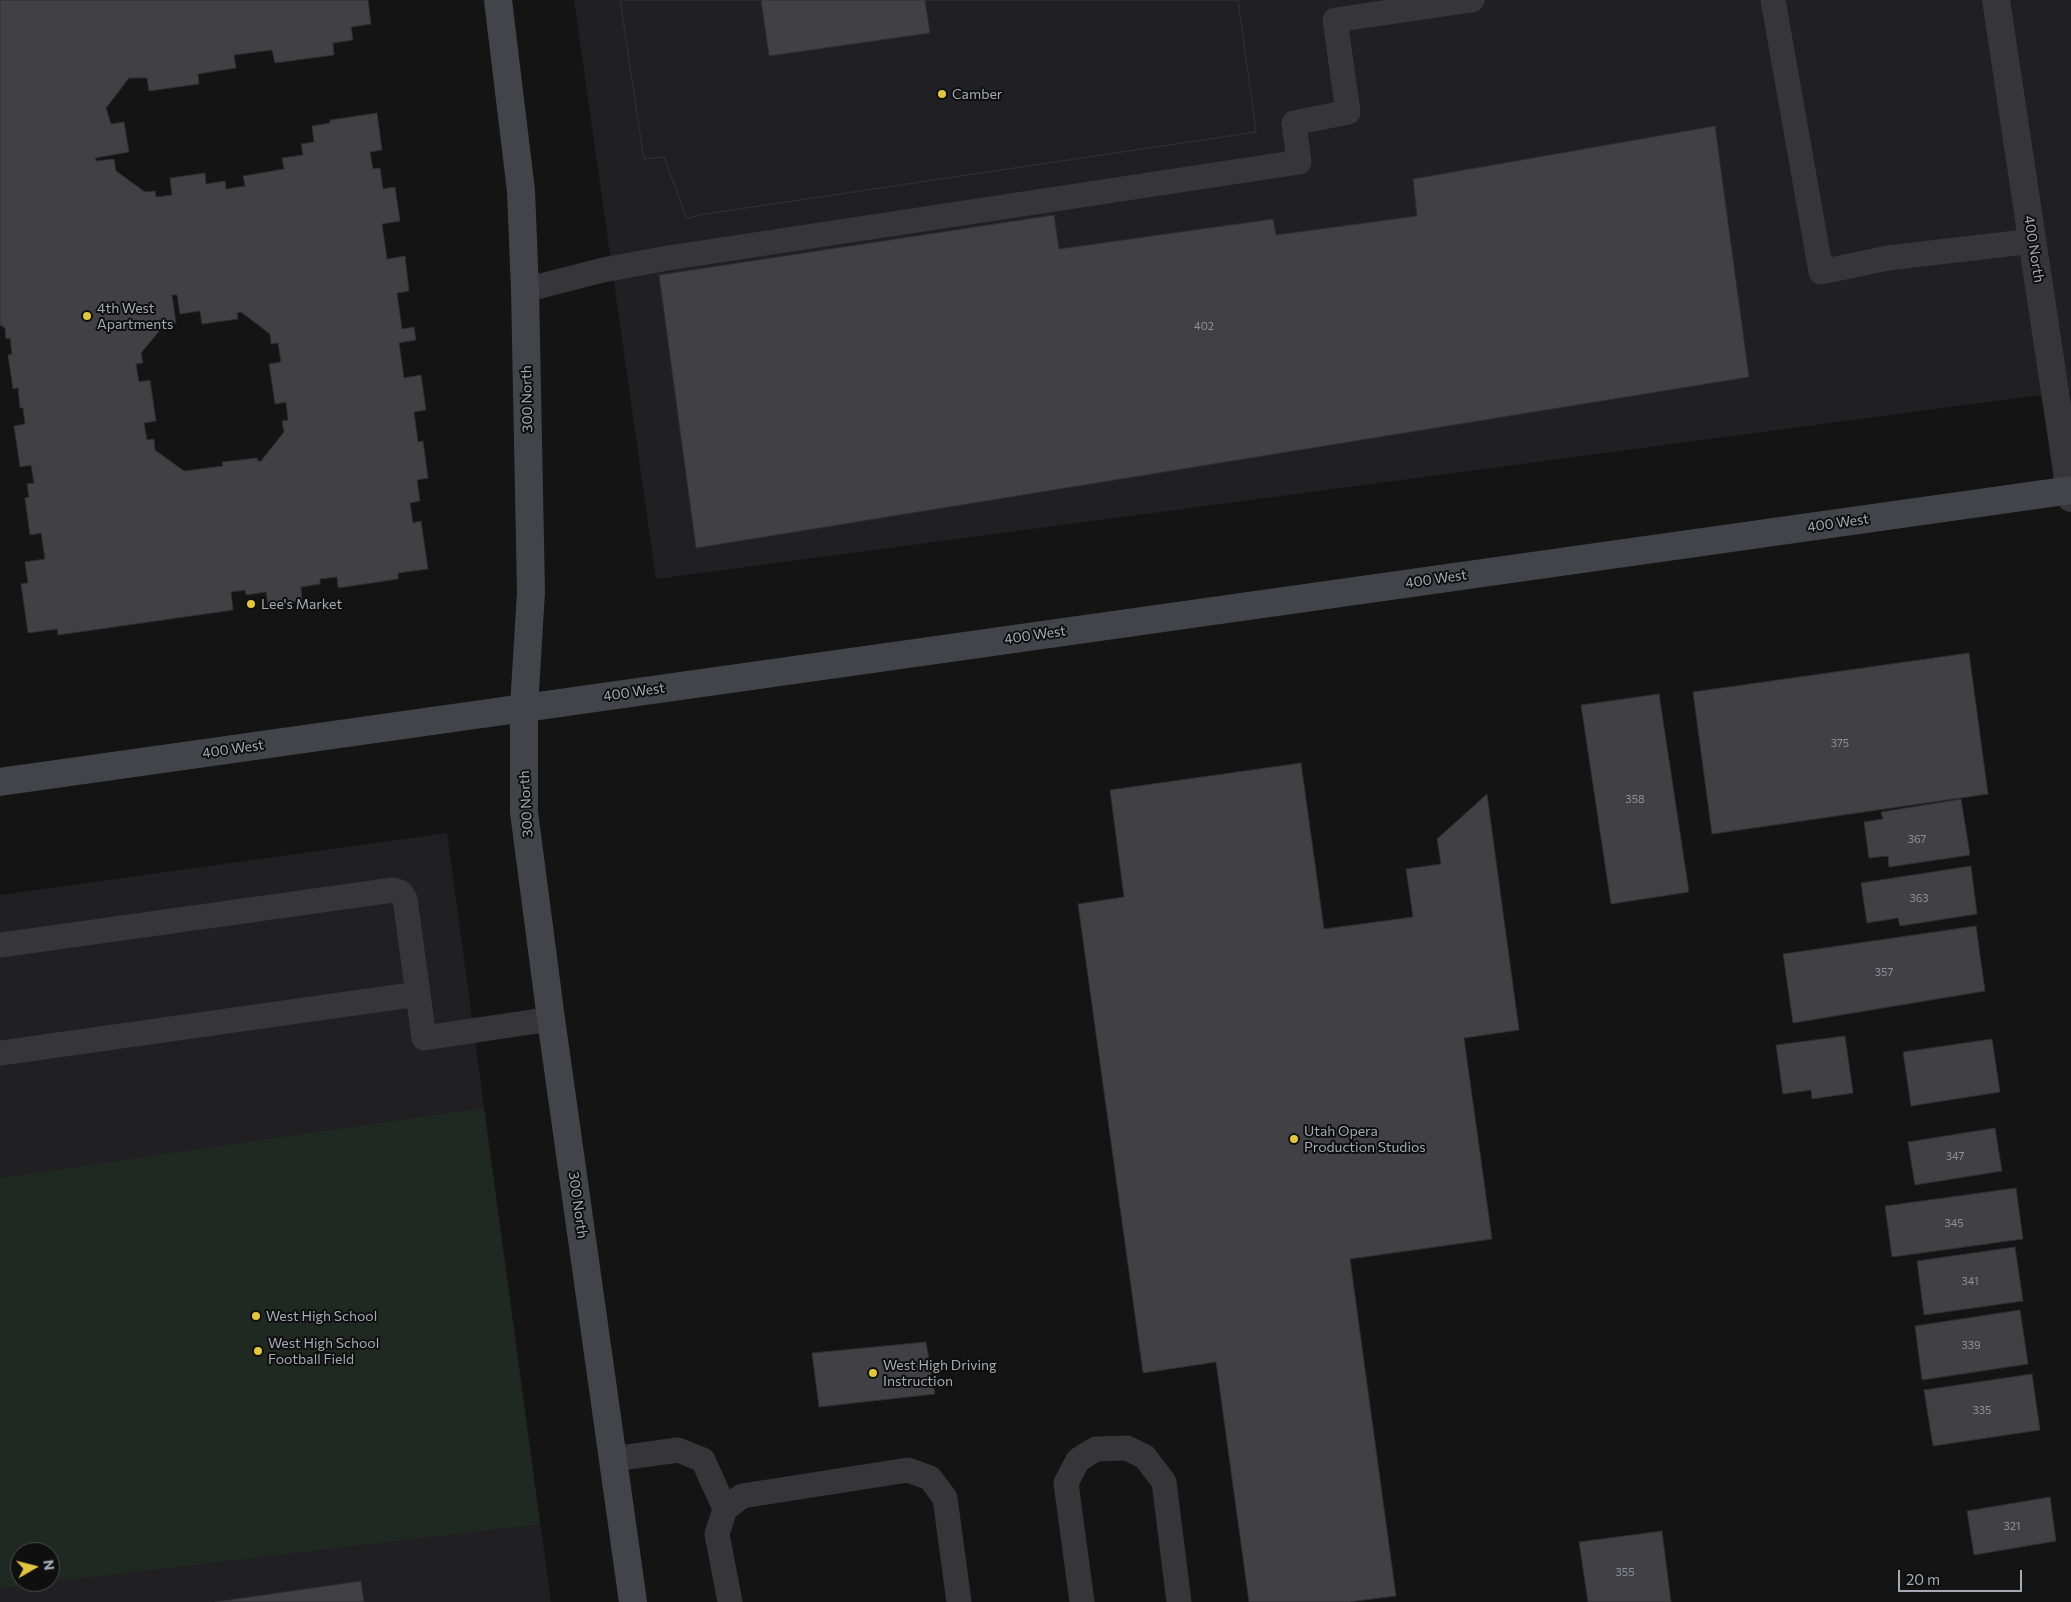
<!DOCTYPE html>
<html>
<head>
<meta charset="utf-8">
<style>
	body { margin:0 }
	#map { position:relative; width:2071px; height:1602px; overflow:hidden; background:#141415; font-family:Commissioner,sans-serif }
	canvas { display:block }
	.north { position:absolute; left:10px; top:1542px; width:50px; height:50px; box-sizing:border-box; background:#0f0f10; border:1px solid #4c4d52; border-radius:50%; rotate:82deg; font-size:14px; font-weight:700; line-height:20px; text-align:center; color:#a7a9b4 }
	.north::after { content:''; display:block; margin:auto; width:18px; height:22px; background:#e1c740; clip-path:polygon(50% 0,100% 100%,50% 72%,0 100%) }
	.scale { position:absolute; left:1898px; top:1570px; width:124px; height:22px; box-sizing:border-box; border:2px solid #a7a9b4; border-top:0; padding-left:6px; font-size:15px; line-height:18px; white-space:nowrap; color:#a7a9b4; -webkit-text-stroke:4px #0f0f10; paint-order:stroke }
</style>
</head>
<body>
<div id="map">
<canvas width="2071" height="1602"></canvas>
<div class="north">N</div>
<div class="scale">20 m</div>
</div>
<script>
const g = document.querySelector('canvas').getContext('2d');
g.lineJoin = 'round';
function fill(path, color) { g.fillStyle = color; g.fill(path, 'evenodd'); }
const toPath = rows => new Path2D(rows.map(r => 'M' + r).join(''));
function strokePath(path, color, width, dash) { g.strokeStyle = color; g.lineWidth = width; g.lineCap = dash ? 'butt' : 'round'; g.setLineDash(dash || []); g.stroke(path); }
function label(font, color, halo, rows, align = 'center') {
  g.font = font + ' Commissioner,sans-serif'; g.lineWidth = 4; g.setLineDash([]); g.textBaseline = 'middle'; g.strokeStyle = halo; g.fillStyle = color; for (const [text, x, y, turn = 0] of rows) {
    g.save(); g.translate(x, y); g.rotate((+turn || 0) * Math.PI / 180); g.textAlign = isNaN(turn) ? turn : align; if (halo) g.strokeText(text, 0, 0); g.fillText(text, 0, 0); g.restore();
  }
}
const built = toPath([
	[574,0,2071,0,2071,391,656,579],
	[447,833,551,1602,0,1602,0,895],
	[20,1552,50,1552,50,1582,20,1582]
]);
const green = toPath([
	[484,1108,540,1524,50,1582,50,1552,20,1552,20,1582,49,1582,0,1588,0,1178]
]);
const building = toPath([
	[0,0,368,0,371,24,351,27,353,40,333,43,334,55,275,63,272,50,234,55,236,68,198,74,199,84,149,91,147,78,129,78,106,108,111,124,124,122,129,152,95,158,96,161,114,159,116,171,145,192,155,191,156,197,172,195,170,178,205,173,206,184,225,181,226,189,245,186,243,176,284,169,282,158,303,155,301,144,314,142,312,126,330,123,330,120,377,113,382,150,370,152,373,169,380,168,383,189,395,187,400,221,382,224,387,259,405,256,409,291,397,293,402,329,414,327,416,340,399,343,404,378,421,375,426,410,414,412,418,442,423,441,428,478,417,480,420,501,410,503,413,523,421,521,428,569,398,573,398,579,338,588,337,577,320,579,320,584,301,587,302,601,268,606,266,592,246,595,245,590,231,592,233,610,58,635,57,629,28,633,21,584,28,583,25,562,45,559,41,533,30,535,25,498,29,497,27,484,34,483,31,465,20,467,14,426,25,424,23,408,20,408,18,388,13,389,8,355,12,354,10,338,6,339,5,328,0,325,0,0],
	[172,295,177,295,180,314,200,311,202,324,238,319,237,313,241,312,270,334,271,344,278,343,281,362,269,364,275,404,286,402,288,420,282,421,284,432,261,461,258,461,257,458,222,462,223,466,184,471,155,450,154,439,147,440,144,423,156,421,150,380,139,382,136,364,143,363,141,353,165,324,176,323,172,295],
	[620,0,761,0,769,56,930,33,925,0,1238,0,1256,132,699,215,687,219,664,157,644,159,620,0],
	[620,0,1238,0,1256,132,699,215,687,219,664,157,644,159,620,0],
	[1715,126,1749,377,696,548,659,275,1054,215,1059,249,1273,219,1276,235,1417,216,1413,179,1715,126],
	[1969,653,1988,794,1712,834,1693,692,1969,653],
	[1659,694,1689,892,1611,904,1581,705,1659,694],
	[1301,763,1324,929,1413,917,1406,869,1441,864,1437,839,1487,794,1519,1030,1464,1038,1492,1239,1350,1259,1396,1596,1349,1602,1249,1602,1216,1362,1143,1373,1078,904,1124,897,1110,790,1301,763],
	[1961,799,1970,855,1889,867,1888,856,1869,858,1864,822,1883,819,1881,812,1961,799],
	[1971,866,1977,914,1900,926,1898,918,1867,923,1861,883,1971,866],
	[1976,926,1985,991,1793,1023,1783,954,1976,926],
	[1845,1036,1853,1093,1812,1099,1811,1090,1783,1094,1776,1045,1845,1036],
	[1992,1039,2000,1092,1911,1106,1903,1052,1992,1039],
	[1995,1128,2002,1171,1915,1185,1908,1142,1995,1128],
	[2016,1188,2023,1239,1892,1257,1885,1206,2016,1188],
	[2015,1247,2023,1301,1924,1315,1917,1261,2015,1247],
	[2020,1310,2028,1364,1922,1380,1915,1326,2020,1310],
	[926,1342,935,1394,819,1407,812,1353,926,1342],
	[2032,1374,2040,1430,1933,1446,1924,1390,2032,1374],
	[2050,1497,2056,1541,1974,1555,1967,1511,2050,1497],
	[1662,1531,1671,1602,1588,1602,1579,1542,1662,1531],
	[361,1581,364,1602,215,1602,361,1581]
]);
const lane = toPath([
	[1773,0,1821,272,1888,258,2033,241],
	[525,290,603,270,668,258,1299,162,1294,123,1348,112,1335,20,1472,0],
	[0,945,393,890,400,892,405,899,424,1038,551,1019],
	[0,1053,418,994],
	[613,1459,678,1450,703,1460,725,1509],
	[730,1602,717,1534,725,1509,742,1496,908,1470,930,1478,945,1498,959,1602],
	[1082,1602,1066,1483,1078,1460,1096,1449,1127,1448,1145,1457,1164,1482,1179,1602]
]);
const street = toPath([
	[1996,0,2071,498]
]);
const secondary = toPath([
	[498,0,521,191,525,290,531,592,524,707,524,812,551,1019,633,1602],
	[0,782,2071,490]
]);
const markers = [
	[942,94,5,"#e1c740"],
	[87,316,5,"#e1c740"],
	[251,604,5,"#e1c740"],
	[1294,1139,5,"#e1c740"],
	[256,1316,5,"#e1c740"],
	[258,1351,5,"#e1c740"],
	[873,1373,5,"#e1c740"]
];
const numberNames = [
	["402",1204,326],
	["375",1840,743],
	["358",1635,799],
	["367",1917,839],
	["363",1919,898],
	["357",1884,972],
	["347",1955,1156],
	["345",1954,1223],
	["341",1970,1281],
	["339",1971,1345],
	["335",1982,1410],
	["321",2012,1526],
	["355",1625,1572]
];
const poiNames = [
	["Camber",952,94],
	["4th West",97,308],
	["Apartments",97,324],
	["Lee's Market",261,604],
	["Utah Opera",1304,1131],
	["Production Studios",1304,1147],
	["West High School",266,1316],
	["West High School",268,1343],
	["Football Field",268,1359],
	["West High Driving",883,1365],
	["Instruction",883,1381]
];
const streetNames = [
	["400 North",2034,249,81],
	["300 North",527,399,-91],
	["400 West",1838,523,-8],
	["400 West",1436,579,-8],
	["400 West",1035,635,-8],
	["400 West",634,692,-8],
	["400 West",233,749,-8],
	["300 North",526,804,-93],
	["300 North",578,1205,82]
];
fill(built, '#202022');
fill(green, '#202822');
fill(building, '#414145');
strokePath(building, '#2f2e31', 1);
strokePath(lane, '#35353a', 25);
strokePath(street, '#35353a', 28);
strokePath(secondary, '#43444a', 28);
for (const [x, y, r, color] of markers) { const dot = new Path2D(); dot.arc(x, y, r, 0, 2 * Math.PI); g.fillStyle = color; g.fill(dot); strokePath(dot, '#0f0f10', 2); }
label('11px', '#8e8f98', null, numberNames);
label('14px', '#a7a9b4', '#0f0f10', poiNames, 'left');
label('14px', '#a7a9b4', '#0f0f10', streetNames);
</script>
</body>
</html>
